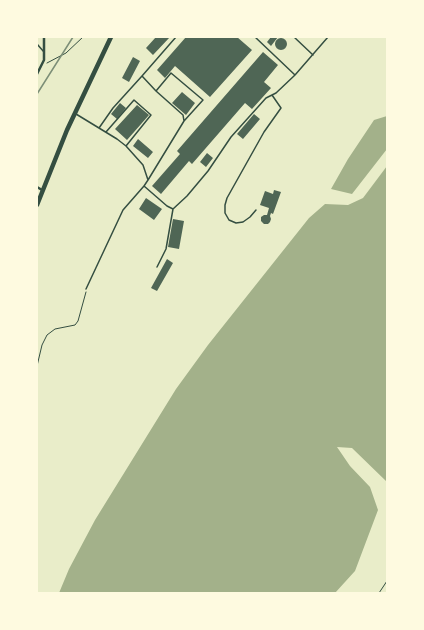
<!DOCTYPE html>
<html>
<head>
<meta charset="utf-8">
<style>
	body { margin:0 }
	#map { position:relative; width:424px; height:630px; overflow:hidden; background:#e9edc9; font-family:"DejaVu Sans",sans-serif }
	canvas { display:block }
	.frame { position:absolute; inset:0; border:38px solid #fefae0; pointer-events:none }
</style>
</head>
<body>
<div id="map">
<canvas width="424" height="630"></canvas>
<div class="frame"></div>
</div>
<script>
const g = document.querySelector('canvas').getContext('2d');
g.lineJoin = 'round';
function fill(path, color) { g.fillStyle = color; g.fill(path, 'evenodd'); }
const toPath = rows => new Path2D(rows.map(r => 'M' + r).join(''));
function strokePath(path, color, width, dash) { g.strokeStyle = color; g.lineWidth = width; g.lineCap = dash ? 'butt' : 'round'; g.setLineDash(dash || []); g.stroke(path); }
const water = toPath([
	[387,116,387,149,352,194,331,189,348,159,374,120],
	[387,166,387,482,352,448,337,447,350,466,370,487,378,510,355,571,335,593,59,593,69,569,95,520,176,389,208,345,309,218,325,204,348,205,363,198]
]);
const building = toPath([
	[156,37,170,37,153,55,146,48],
	[186,37,237,37,252,50,210,97,175,66,165,78,157,70],
	[271,37,278,37,271,46,267,42],
	'275 44a6 6 0 1 1 12 0a6 6 0 1 1-12 0Z',
	[263,52,278,65,264,82,271,88,252,109,245,103,192,164,189,161,161,194,152,186,180,154,177,151],
	[133,57,140,61,129,82,122,78],
	[182,92,195,103,186,115,172,103],
	[120,103,126,108,117,119,111,114],
	[137,105,149,115,127,140,115,129],
	[254,114,260,119,243,139,237,134],
	[138,139,153,152,148,158,133,146],
	[207,153,213,158,206,167,200,162],
	[274,190,281,192,273,214,271,213,270,216,271,219,270,222,268,224,264,224,261,221,261,217,264,215,267,215,269,208,260,205,265,191,273,194],
	[146,198,162,209,154,220,139,209],
	[173,219,184,221,179,249,168,247],
	[167,259,173,263,157,291,151,288]
]);
const path = toPath([
	[47,63,66,53,83,37],
	[37,366,42,345,47,335,55,329,75,325,78,321,86,292],
	[379,593,387,581]
]);
const service = toPath([
	[255,37,295,75],
	[294,37,313,55],
	[37,44,44,52],
	[156,91,171,73,203,100,184,121],
	[76,114,117,139,126,146,143,165,148,180,144,186,167,206,173,209,187,196,208,171,231,137,266,98,276,93,295,75,328,37],
	[99,128,113,108,142,76],
	[106,132,134,100,151,115,126,146],
	[148,180,184,121,183,115,156,91,142,76,176,37],
	[256,210,250,217,243,222,236,223,229,220,225,213,225,205,227,198,264,132,281,108,272,95],
	[157,267,166,249,173,209],
	[86,289,123,210,144,186]
]);
const minor = toPath([
	[37,74,44,60,44,37],
	[37,187,42,190]
]);
const primary = toPath([
	[37,205,67,130,111,37]
]);
const rail = toPath([
	[37,94,73,37]
]);
fill(water, '#a3b18a');
fill(building, '#4f6655');
strokePath(path, '#344e41', 1);
strokePath(service, '#344e41', 1.5);
strokePath(minor, '#344e41', 2.5);
strokePath(primary, '#344e41', 4.5);
strokePath(rail, '#7c8e77', 1.5);
</script>
</body>
</html>
